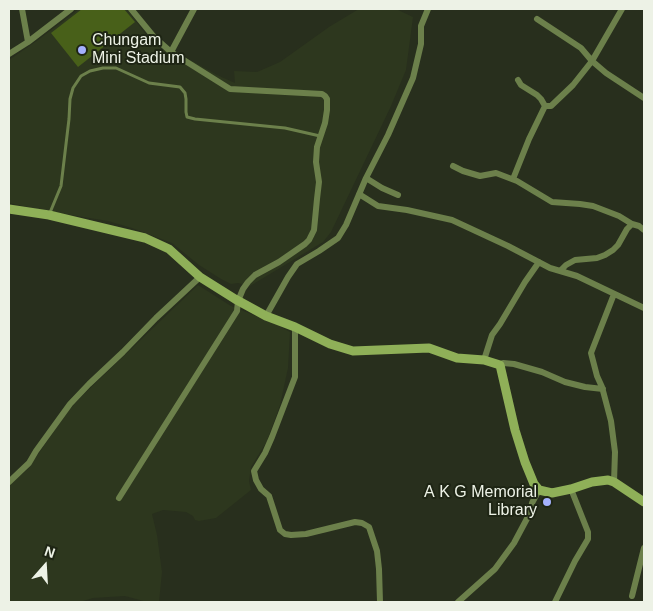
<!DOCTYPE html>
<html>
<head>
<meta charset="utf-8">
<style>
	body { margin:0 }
	#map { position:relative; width:653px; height:611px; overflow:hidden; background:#282f1d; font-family:Helvetica,sans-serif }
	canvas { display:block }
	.frame { position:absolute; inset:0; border:10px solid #edf2e6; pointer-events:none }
	.north { position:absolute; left:20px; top:541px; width:50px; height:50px; -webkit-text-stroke:4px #1e2514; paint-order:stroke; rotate:19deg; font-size:14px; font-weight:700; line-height:20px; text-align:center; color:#edf2e6 }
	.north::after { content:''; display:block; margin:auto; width:18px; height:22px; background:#edf2e6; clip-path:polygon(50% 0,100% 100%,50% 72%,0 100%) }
</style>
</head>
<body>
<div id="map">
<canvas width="653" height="611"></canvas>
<div class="frame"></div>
<div class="north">N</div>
</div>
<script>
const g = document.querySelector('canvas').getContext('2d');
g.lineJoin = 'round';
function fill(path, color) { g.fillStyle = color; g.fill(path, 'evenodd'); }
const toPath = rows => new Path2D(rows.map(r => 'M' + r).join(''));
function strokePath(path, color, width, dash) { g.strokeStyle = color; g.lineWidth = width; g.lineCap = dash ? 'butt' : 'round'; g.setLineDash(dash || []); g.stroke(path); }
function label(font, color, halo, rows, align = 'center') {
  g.font = font + ' Helvetica,sans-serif'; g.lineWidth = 4; g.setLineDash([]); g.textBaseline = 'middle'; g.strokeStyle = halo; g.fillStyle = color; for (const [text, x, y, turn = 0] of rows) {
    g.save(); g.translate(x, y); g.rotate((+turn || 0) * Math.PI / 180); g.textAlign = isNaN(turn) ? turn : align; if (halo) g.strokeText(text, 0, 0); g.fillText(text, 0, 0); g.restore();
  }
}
const built = toPath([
	[79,9,127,9,146,35,161,49,194,62,217,75,235,83,234,71,257,72,280,62,329,27,359,9,396,9,413,17,406,70,391,106,331,232,323,242,250,286,238,283,231,284,221,279,199,265,172,243,132,228,108,221,46,211,9,203,9,60,38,40],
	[198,285,231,306,276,324,290,332,288,368,280,405,267,441,251,467,249,481,251,490,216,518,199,521,195,520,193,516,186,512,163,510,152,514,157,535,162,572,159,602,146,602,140,600,125,596,93,598,80,602,9,602,9,485,28,469,68,411,82,396]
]);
const green = toPath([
	[82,9,124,9,135,22,78,67,51,33]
]);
const service = toPath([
	[49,215,61,186,69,119,70,99,73,88,81,76,90,71,103,68,116,68,149,83,180,87,185,93,186,99,186,112,187,117,195,119,285,128,320,136]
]);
const minor = toPath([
	[537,19,581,48,592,61,606,73,644,98],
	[28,42,71,9],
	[171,52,194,9],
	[9,54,28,42,22,9],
	[545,106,551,106,573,85,592,61,622,9],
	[453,166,463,171,480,176,496,173,517,181,552,202,580,204,593,206,619,216,632,224],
	[366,178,382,188,398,195],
	[513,179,529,139,545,106,541,99,537,95,521,85,518,80],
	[359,194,378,206,407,210,452,220,508,246,550,268,577,276,644,308],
	[560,271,566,265,575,260,597,258,605,255,613,250,618,245,627,229,632,224,639,226,644,230],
	[614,294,591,353,597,376,602,387,611,421,615,452,614,482],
	[266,316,288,277,297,264,319,251,338,238,346,225,366,178,388,135,413,78,421,44,421,26,428,9],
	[295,327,295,377,272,437,265,453,254,471,256,480,261,489,269,496,280,530,285,534,291,535,306,534,355,522,362,523,369,527,377,551,379,569,380,602],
	[484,360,492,335,500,324,525,282,539,262],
	[500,365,503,363,514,364,542,372,565,382,585,387,603,389],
	[9,482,29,463,36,451,70,404,89,384,123,352,156,318,200,277],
	[119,498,237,311,238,301,243,289,248,282,255,275,279,262,305,244,309,240,314,230,317,199,319,182,316,162,317,147,325,123,327,110,327,99,325,96,322,94,230,89,171,52,154,37,131,9],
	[632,596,644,548],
	[458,602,495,569,514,543,530,513,532,503,539,490],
	[555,602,575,561,588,539,588,532,571,489]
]);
const secondary = toPath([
	[9,209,49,215,145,238,169,249,200,277,235,299,266,316,295,327,330,344,353,351,429,348,457,358,484,360,500,365,515,430,525,462,534,484,539,490,552,493,571,489,592,482,608,480,614,482,644,502]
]);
const markers = [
	[82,50,5,"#a4b1fc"],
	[547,502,5,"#a4b1fc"]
];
const poiNames = [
	["Chungam",92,41],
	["Mini Stadium",92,59],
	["A K G Memorial",537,493,"right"],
	["Library",537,511,"right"]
];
fill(built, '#2d371e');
fill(green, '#486019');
strokePath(service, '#6c804b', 3);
strokePath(minor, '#6c804b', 6);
strokePath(secondary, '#8fb058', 9);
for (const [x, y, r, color] of markers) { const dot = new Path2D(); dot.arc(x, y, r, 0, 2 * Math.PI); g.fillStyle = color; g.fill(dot); strokePath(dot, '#1e2514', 2); }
label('16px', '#edf2e6', '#1e2514', poiNames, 'left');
</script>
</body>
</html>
